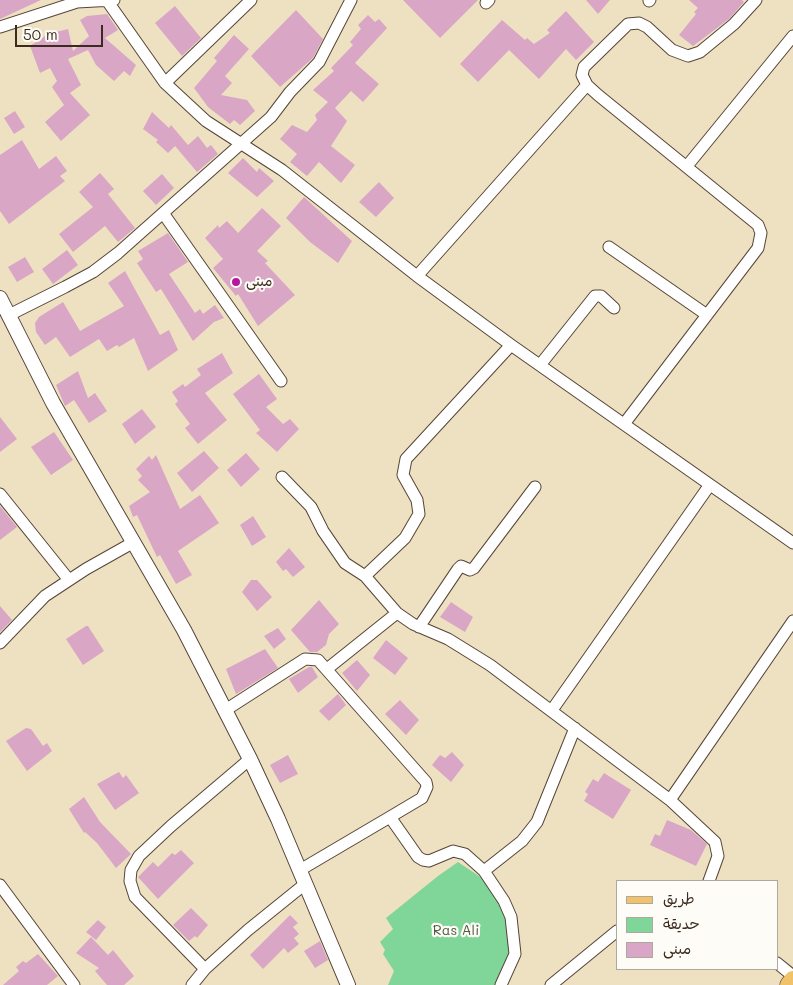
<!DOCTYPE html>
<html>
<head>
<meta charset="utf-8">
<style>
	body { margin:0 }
	#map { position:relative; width:793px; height:985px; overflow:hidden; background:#eee1c2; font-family:Mali,"Playpen Sans Arabic",sans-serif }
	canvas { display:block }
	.legend { position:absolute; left:616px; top:880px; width:162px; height:90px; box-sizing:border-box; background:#fdfcf7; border:1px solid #afa8a0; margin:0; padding:6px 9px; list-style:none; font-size:15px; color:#3b2a1e }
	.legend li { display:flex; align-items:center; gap:10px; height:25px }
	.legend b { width:25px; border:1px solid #afa8a0 }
	.scale { position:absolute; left:15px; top:25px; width:88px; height:22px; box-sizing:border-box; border:2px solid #3b2a1e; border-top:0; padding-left:6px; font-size:15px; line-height:18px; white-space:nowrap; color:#3b2a1e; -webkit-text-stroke:4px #fdfcf7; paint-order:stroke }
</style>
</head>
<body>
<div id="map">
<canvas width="793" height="985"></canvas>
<ul class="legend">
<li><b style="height:6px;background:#f2c26a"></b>طريق</li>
<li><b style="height:14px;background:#80d599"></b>حديقة</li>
<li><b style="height:14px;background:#d9a6c5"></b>مبنى</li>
</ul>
<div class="scale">50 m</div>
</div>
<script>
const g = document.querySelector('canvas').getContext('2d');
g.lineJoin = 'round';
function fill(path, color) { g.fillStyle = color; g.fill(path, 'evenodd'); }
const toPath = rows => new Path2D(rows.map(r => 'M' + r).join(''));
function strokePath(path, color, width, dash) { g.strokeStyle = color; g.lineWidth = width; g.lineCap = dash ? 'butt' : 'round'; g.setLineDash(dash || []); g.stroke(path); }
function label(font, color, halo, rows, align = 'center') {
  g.font = font + ' Mali,"Playpen Sans Arabic",sans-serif'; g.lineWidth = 4.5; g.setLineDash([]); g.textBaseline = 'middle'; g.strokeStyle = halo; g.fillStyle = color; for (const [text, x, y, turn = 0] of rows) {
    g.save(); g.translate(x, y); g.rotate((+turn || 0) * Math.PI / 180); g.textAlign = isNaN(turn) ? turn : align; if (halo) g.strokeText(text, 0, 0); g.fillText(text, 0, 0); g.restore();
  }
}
const green = toPath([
	[458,862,482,878,495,893,506,910,515,952,500,985,388,985,394,971,383,954,385,950,380,942,393,929,386,918,438,876]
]);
const building = toPath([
	[0,0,41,0,0,19],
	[403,0,478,0,440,38],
	[586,0,610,0,598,14],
	[689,0,742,0,744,2,729,19,693,46,679,35,696,14,694,12,698,8],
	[175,6,201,38,182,56,155,23],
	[296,10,323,39,313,58,280,87,251,56],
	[566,11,594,42,576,60,566,49,539,79,509,50,478,82,460,64,502,20,525,40,527,38,534,44,550,33,547,30],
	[107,14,118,30,105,38,136,65,130,76,124,71,114,81,96,65,88,50,68,59,81,85,70,93,90,115,61,141,45,122,64,105,52,87,57,81,50,68,40,73,30,46,48,34,68,29,73,51,89,36,80,20,87,16],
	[368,15,375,22,379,19,387,28,355,63,379,84,363,102,351,91,335,108,347,121,331,146,355,165,341,183,319,162,307,176,290,162,297,154,280,139,292,125,307,132,317,120,315,115,328,102,313,90,334,71,331,68,353,45,350,42,361,29,358,25],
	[234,35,249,49,225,76,232,83,221,95,247,100,255,111,240,125,234,120,230,124,208,107,194,88,217,61,214,58],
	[15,111,25,127,14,134,4,118],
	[152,112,169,128,171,125,188,145,198,136,207,148,211,145,218,154,197,172,175,146,168,153,156,142,158,140,143,129],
	[22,140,39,169,56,156,67,171,60,176,65,181,9,224,0,211,0,155],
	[243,158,257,172,259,168,274,181,257,197,228,173],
	[100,173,114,189,108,194,135,228,118,242,105,226,73,252,59,234,93,207,79,192],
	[162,174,174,188,156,205,143,191],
	[379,182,394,198,376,217,359,202],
	[304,197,352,241,338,263,310,242,286,218],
	[262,208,281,226,257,251,268,261,265,263,295,295,258,326,238,294,236,296,213,268,223,259,205,238,218,225,219,228,227,221,238,233],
	[168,233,188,262,169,274,195,313,200,309,203,314,215,305,224,318,214,322,193,341,161,289,156,292,137,263,143,259,138,251],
	[67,250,78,265,53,284,42,269],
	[25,257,34,272,17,282,8,267],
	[125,271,160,335,169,330,178,350,148,371,134,338,119,347,117,345,107,351,99,339,70,357,56,337,45,345,36,332,35,323,39,317,63,302,80,331,124,306,108,283],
	[222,353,233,373,205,393,227,420,198,444,185,428,190,424,175,404,178,401,172,392,183,384,185,387,201,375,197,369],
	[78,371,88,398,95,393,107,411,89,423,74,400,65,406,56,385],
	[259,374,277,399,266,407,283,424,290,419,299,429,277,452,256,433,260,430,233,394],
	[142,409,156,427,135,444,122,424],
	[0,417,17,439,0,452],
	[54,432,73,460,51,475,31,447],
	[204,451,219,468,192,492,177,473],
	[246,453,260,469,241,487,227,470],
	[156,455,180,509,200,495,219,523,178,551,192,575,176,584,160,555,157,557,137,515,133,517,129,506,150,492,138,480,142,476,136,469,149,456,152,460],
	[0,506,17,527,0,540],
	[253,516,266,537,252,546,240,525],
	[289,548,305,567,293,577,286,569,283,571,276,562],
	[251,580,257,580,272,597,257,611,242,592],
	[319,600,339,624,329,634,326,645,317,652,310,652,291,630],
	[451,602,473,617,465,632,440,617],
	[0,606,12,620,0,632],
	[86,626,88,626,104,651,83,665,66,639],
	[278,628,286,639,274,649,264,636],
	[386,640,408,658,395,675,373,658],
	[265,649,278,668,236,694,226,669],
	[357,660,370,675,357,691,342,673],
	[309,667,312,667,318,677,298,693,289,679],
	[338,694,346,705,329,721,319,711],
	[400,700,419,720,406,735,385,714],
	[26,728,31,729,43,746,47,743,52,751,27,771,6,741],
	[452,752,464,765,451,782,432,765,440,755,445,758],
	[288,755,298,774,280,783,270,765],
	[119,772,123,778,126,775,139,793,115,810,97,784],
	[604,773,631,790,613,819,584,801,588,794,585,792,593,779,598,782],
	[84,797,100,822,131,854,116,868,97,843,85,832,84,833,69,809],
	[667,820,691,830,707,844,696,866,650,845,655,834,660,836],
	[181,850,194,863,158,899,138,877,153,862,158,867,172,853,175,855],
	[191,908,208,925,197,938,195,936,189,941,173,925],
	[290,915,298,923,293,927,299,934,294,938,299,944,288,953,284,948,263,969,250,955],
	[98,920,106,927,96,940,86,932],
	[91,937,108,955,113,950,134,976,124,985,107,985,95,971,99,968,76,953],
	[320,941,328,960,315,968,304,951],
	[38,954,58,976,47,985,3,985,19,971,16,967,23,961,26,963]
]);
const minor = toPath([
	[649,1,650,0],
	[108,2,165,83,206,121,282,170,417,276,511,345,793,543],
	[486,3,489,0],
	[0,27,77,2,114,0],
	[165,83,251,0],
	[587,85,582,75,584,67,628,24,639,23,647,27,672,50,688,56,700,52,734,24,756,0],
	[687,166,793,36],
	[163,213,281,381],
	[609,247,707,315],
	[417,276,587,85,598,95,758,225,761,233,758,248,624,424],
	[9,315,65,287,93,272,118,253,271,117,290,92,319,62,351,0],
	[511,345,406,459,403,475,417,500,419,514,405,538,365,576,397,613,413,624,448,639,490,665,670,800,715,842,718,856,709,881],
	[540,365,595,296,601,296,614,308],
	[282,477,311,507,323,531,345,563,365,576],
	[0,494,69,580],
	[419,627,458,569,461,566,470,570,474,568,535,487],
	[0,643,45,596,86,569,134,542],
	[327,669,397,613],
	[552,710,709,486],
	[224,711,305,659,318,660,426,782,427,787,422,798,390,817],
	[670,800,793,621],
	[300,870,390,817,418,857,423,860,429,861,453,851,465,854,484,871,504,901,511,917,515,954,501,985],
	[484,871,522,841,537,822,575,728],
	[0,885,74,985],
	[777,963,793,976],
	[205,969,135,897,130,881,131,870,139,856,171,826,250,759],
	[192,985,205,969,248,930,305,884],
	[551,985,617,931]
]);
const tertiary = toPath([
	[0,298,53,403,184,630,250,759,278,819,348,985]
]);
const primary = toPath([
	[789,985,793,980]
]);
const markers = [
	[236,282,5,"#b5179e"]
];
const poiNames = [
	["مبنى",246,282]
];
const parkNames = [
	["Ras Ali",456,931]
];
fill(green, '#80d599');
fill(building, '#d9a6c5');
strokePath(minor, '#564537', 13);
strokePath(tertiary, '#564537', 16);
strokePath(primary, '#564537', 19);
strokePath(minor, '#fff', 11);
strokePath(tertiary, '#fff', 14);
strokePath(primary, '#f2c26a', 18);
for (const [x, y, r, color] of markers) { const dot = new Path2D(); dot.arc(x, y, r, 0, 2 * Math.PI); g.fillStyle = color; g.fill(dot); strokePath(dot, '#fdfcf7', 2); }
label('14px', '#3b2a1e', '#fdfcf7', poiNames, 'left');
label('14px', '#505d43', '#fdfcf7', parkNames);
</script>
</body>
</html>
